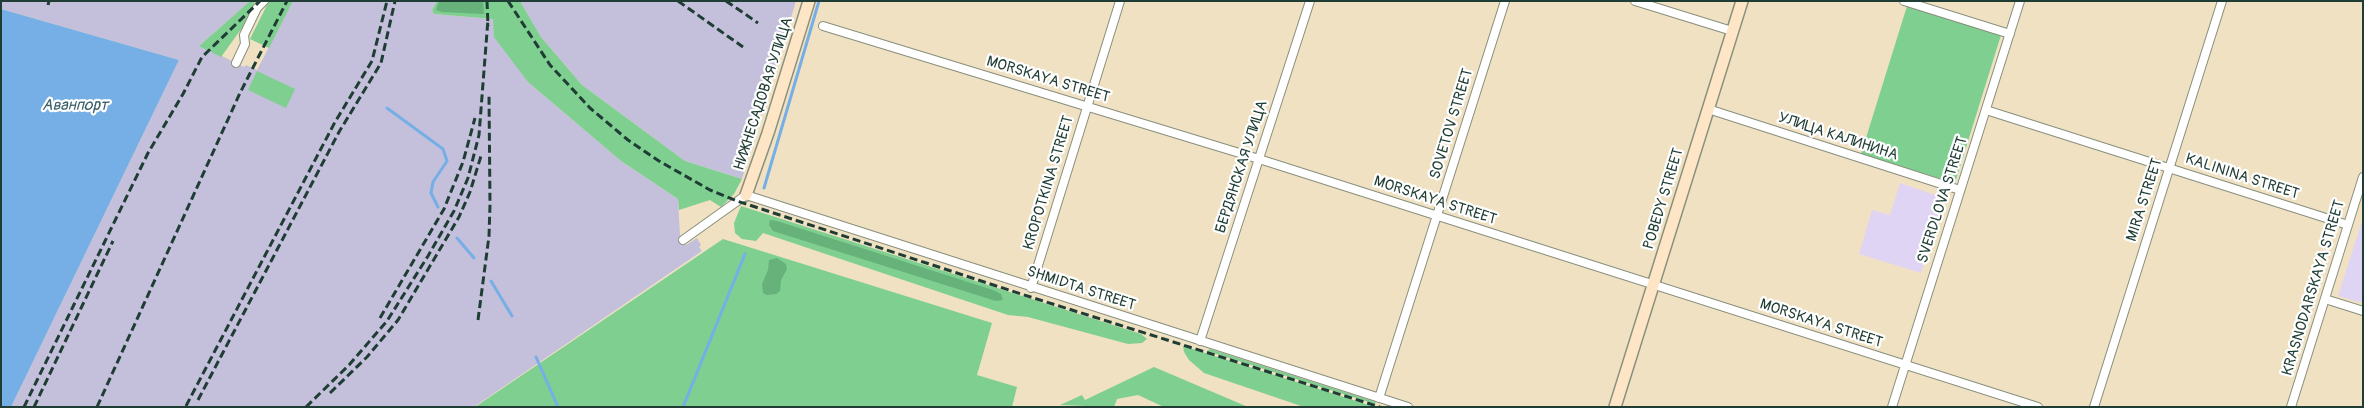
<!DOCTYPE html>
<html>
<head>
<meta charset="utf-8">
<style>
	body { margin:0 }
	#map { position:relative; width:2364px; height:408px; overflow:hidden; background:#f0e1c3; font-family:Pangolin,sans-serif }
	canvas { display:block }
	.frame { position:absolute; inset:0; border:2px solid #1f3d34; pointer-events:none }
</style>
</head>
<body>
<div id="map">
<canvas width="2364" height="408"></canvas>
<div class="frame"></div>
</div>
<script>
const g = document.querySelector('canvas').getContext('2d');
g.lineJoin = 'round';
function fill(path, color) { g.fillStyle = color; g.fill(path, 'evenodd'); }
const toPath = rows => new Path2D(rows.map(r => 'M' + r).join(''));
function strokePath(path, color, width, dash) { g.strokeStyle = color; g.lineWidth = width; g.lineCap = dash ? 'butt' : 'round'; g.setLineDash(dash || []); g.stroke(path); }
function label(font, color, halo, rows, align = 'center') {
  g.font = font + ' Pangolin,sans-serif'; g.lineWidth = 4.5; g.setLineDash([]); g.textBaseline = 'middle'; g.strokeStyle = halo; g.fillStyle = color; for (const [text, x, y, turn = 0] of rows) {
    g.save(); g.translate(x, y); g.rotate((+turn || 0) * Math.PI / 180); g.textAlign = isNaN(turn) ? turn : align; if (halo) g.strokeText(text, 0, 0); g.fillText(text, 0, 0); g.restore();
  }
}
const built = toPath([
	[1900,183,1938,196,1942,204,1921,273,1859,254,1872,210,1890,215],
	[2363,218,2363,303,2338,296]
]);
const industrial = toPath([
	[1,1,250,1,200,45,244,67,246,65,257,70,293,1,437,1,432,10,434,14,493,19,528,82,621,161,678,199,680,235,686,245,697,238,701,245,699,247,702,251,474,407,11,407,179,60,1,9],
	[520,1,796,1,742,179,685,161,582,85,541,37]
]);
const green = toPath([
	[250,1,255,1,242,28,221,57,199,46],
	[269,1,293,1,269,48,250,39],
	[437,1,520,1,541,37,582,85,685,161,742,179,734,194,721,207,710,200,679,210,678,199,621,161,528,82,494,37,493,19,434,14,432,10],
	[1907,6,2001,35,1955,183,1861,154],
	[257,71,295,89,286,108,248,90],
	[741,206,1141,334,1147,339,1142,343,1128,344,1028,317,1008,315,763,233,756,241,742,239,735,233,734,223],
	[723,239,992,323,977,375,1017,387,1012,407,475,407],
	[1183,346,1372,406,1304,407,1204,373,1189,360,1184,352],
	[1210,349,1376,402,1375,404,1207,351],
	[1154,367,1248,407,1164,407,1138,395,1117,399,1114,407,1060,405,1082,395,1085,400]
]);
const forest = toPath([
	[439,1,483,1,484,14,442,12,436,10],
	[770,220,777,221,993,290,1001,294,1003,300,996,301,773,231,769,225],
	[777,258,786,264,787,269,781,280,780,291,776,294,767,295,763,293,762,284,768,270,769,260]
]);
const water = toPath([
	[1,9,179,60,11,407,1,407]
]);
const stream = toPath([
	[387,108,443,149,447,161,433,182,431,193,438,207],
	[764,188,819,1],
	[457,238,474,258],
	[491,281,512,316],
	[536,357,558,407],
	[683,407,745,254]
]);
const street = toPath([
	[1635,1,1732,31],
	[1904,1,2010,34],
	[823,26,1259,159,2038,407],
	[236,63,245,44,244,35,257,8,264,1],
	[1708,109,1960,190],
	[1986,110,2348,225],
	[683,240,746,195,1408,407],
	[1031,288,1120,1],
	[2325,299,2363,311],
	[1200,341,1310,1],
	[1379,398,1505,1],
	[1892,407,2020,1],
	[2094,407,2222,1],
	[2291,407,2363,177]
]);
const secondary = toPath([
	[746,195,768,133,809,1],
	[1615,407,1742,1]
]);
const rail = toPath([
	[487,1,488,26],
	[508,1,550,65,590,108,628,140,659,161,710,190,737,201,1021,294,1380,407],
	[678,1,743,47],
	[726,1,758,23],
	[37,2,37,1],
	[48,5,49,1],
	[380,318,444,209,463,162,475,118],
	[478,320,489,236,490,205,489,94],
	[330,393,367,357,398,320,459,217,470,192,481,156],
	[198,400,339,132,381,63,395,1],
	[186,406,335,122,372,61,387,1],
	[24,407,148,153,183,94,202,57,260,1],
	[34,407,113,241],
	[97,407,240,93,287,1],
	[306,407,349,365,387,321,428,256,454,211,468,178,479,135,488,19]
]);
const streetNames = [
	["MORSKAYA STREET",1048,80,17],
	["НИЖНЕСАДОВАЯ УЛИЦА",764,94,-72],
	["SOVETOV STREET",1452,124,-73],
	["УЛИЦА КАЛИНИНА",1838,137,18],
	["БЕРДЯНСКАЯ УЛИЦА",1242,167,-72],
	["KALININA STREET",2242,177,18],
	["KROPOTKINA STREET",1049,183,-73],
	["POBEDY STREET",1664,199,-73],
	["SVERDLOVA STREET",1943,200,-72],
	["MIRA STREET",2145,200,-72],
	["MORSKAYA STREET",1435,201,18],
	["KRASNODARSKAYA STREET",2314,288,-73],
	["SHMIDTA STREET",1081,289,18],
	["MORSKAYA STREET",1821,324,18]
];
const waterNames = [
	["Аванпорт",75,106]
];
fill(built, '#e0d4f4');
fill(industrial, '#c4c0db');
fill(green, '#7ecf90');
fill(forest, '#66b27a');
fill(water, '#75afe6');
strokePath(stream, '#75afe6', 3);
strokePath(street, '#888f7c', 10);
strokePath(secondary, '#888f7c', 14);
strokePath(street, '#fff', 8);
strokePath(secondary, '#fde5c5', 11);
strokePath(rail, '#1f3d34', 3, [8, 4]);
label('15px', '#1f3d34', '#fff', streetNames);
label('italic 16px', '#395f69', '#fff', waterNames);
</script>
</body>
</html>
